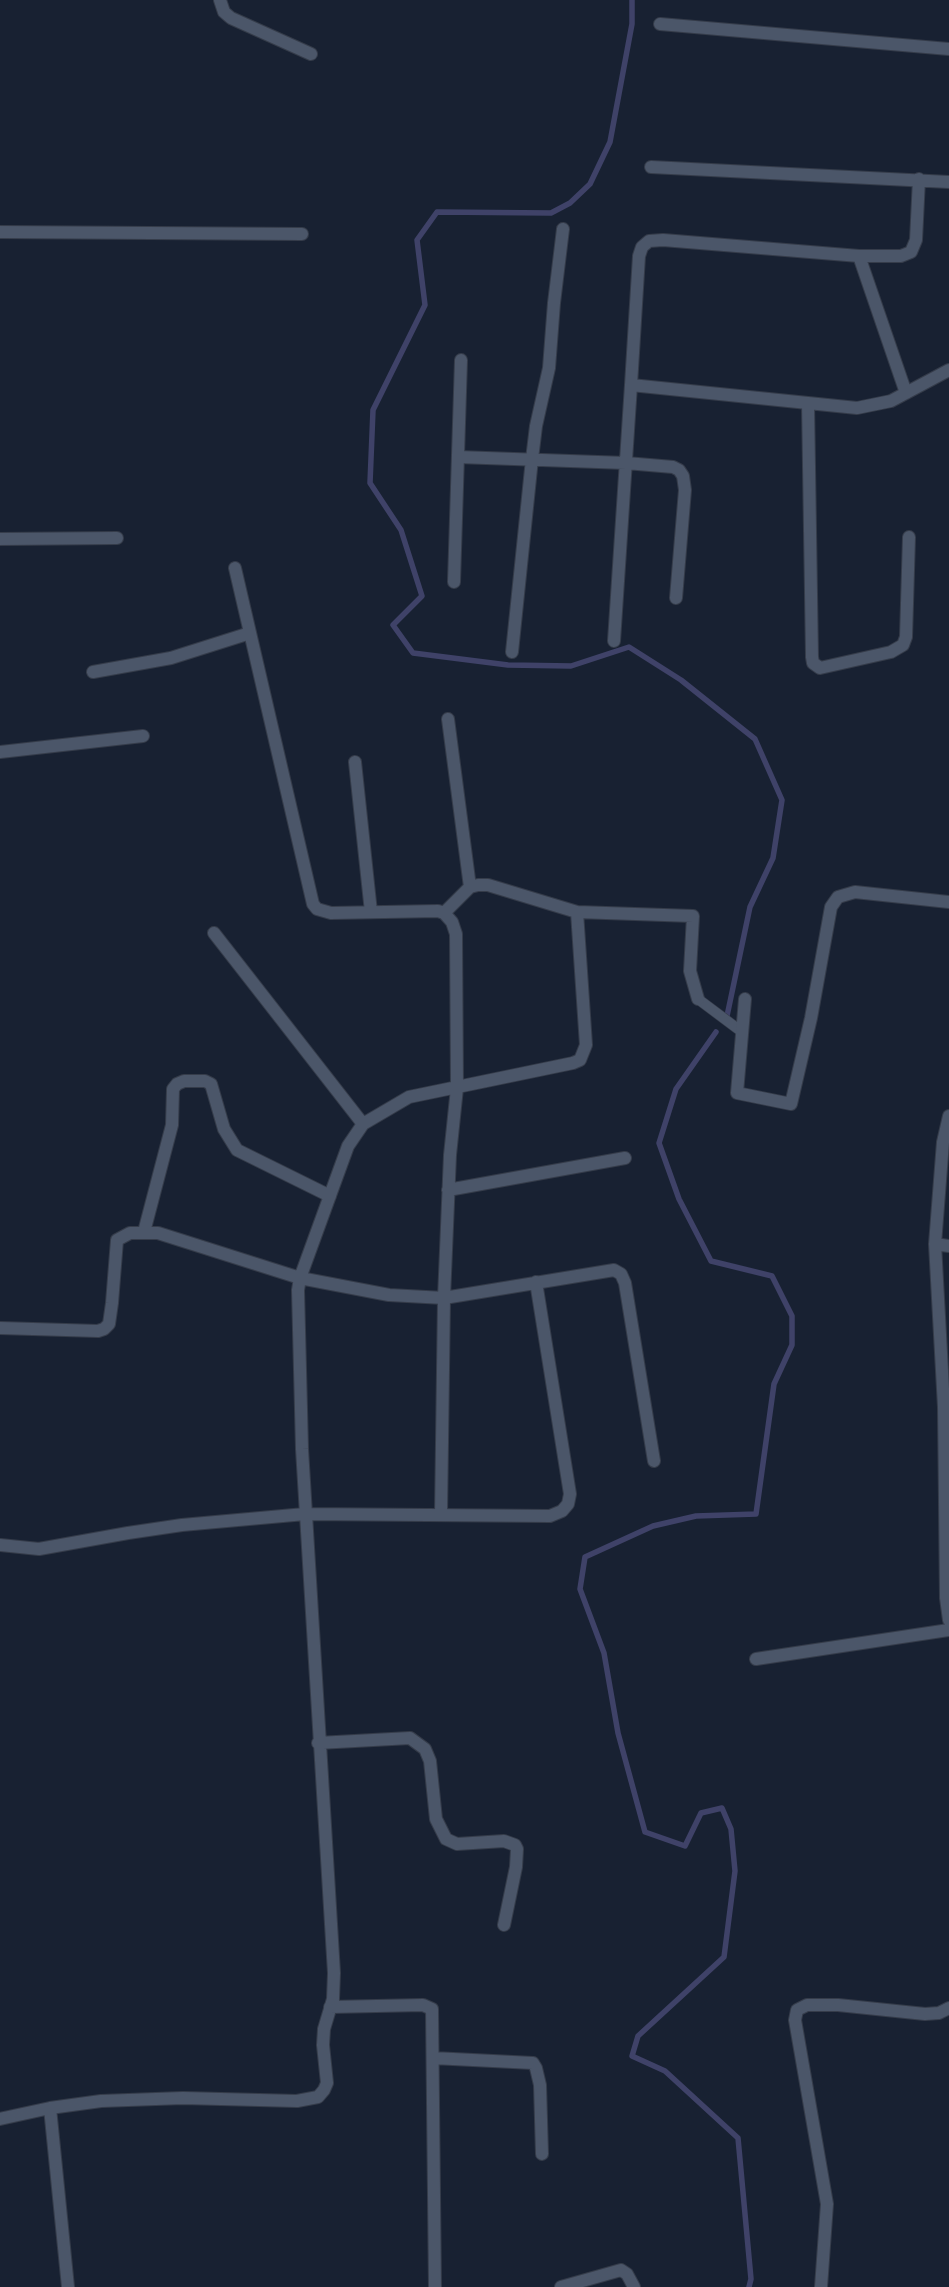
<!DOCTYPE html>
<html>
<head>
<meta charset="utf-8">
<style>
	body { margin:0 }
	canvas { display:block; background:#182132 }
</style>
</head>
<body>
<canvas width="949" height="2287"></canvas>
<script>
const g = document.querySelector('canvas').getContext('2d');
g.lineJoin = 'round';
const toPath = rows => new Path2D(rows.map(r => 'M' + r).join(''));
function strokePath(path, color, width, dash) { g.strokeStyle = color; g.lineWidth = width; g.lineCap = dash ? 'butt' : 'round'; g.setLineDash(dash || []); g.stroke(path); }
const stream = toPath([
	[632,0,632,24,610,142,590,184,570,203,551,213,437,212,417,240,425,305,373,410,370,483,401,530,422,596,393,625,413,653,508,665,571,666,629,647,681,680,755,739,782,800,773,858,750,907,727,1016],
	[716,1032,676,1089,659,1143,679,1199,711,1261,772,1276,792,1316,792,1345,774,1384,756,1514,696,1516,653,1526,585,1557,580,1589,604,1653,618,1733,645,1832,685,1846,701,1813,722,1808,731,1829,735,1871,724,1957,638,2036,632,2056,665,2071,738,2138,751,2279,749,2287]
]);
const service = toPath([
	[698,999,742,1032]
]);
const minor = toPath([
	[220,0,224,12,231,18,311,54],
	[660,24,949,49],
	[651,167,949,182],
	[919,179,916,240,911,252,901,256,859,256,663,240,649,241,642,247,639,256,631,385,857,408,891,401,949,370],
	[0,232,302,234],
	[859,256,906,393],
	[808,403,812,657,813,663,820,668,891,652,903,645,906,637,909,537],
	[458,457,626,463,673,467,679,470,683,476,685,490,676,598],
	[0,539,117,538],
	[235,568,313,904,317,909,331,913,438,911,444,913,452,922,456,934,457,1088,450,1155,444,1298,441,1515],
	[454,582,461,360],
	[614,641,631,385],
	[512,652,532,459,536,426,549,368,554,303,563,229],
	[93,672,171,658,250,633],
	[448,719,470,887],
	[0,752,143,736],
	[355,762,371,912],
	[444,913,470,887,478,885,488,885,577,912,693,916,690,971,698,999],
	[214,933,363,1124],
	[745,999,737,1093,791,1104,811,1018,831,907,838,897,855,892,949,902],
	[949,1116,943,1142,935,1244,944,1407,946,1598,949,1620],
	[448,1190,625,1158],
	[144,1232,172,1125,173,1089,177,1084,184,1081,205,1081,211,1084,224,1129,237,1150,330,1196],
	[935,1244,949,1246],
	[0,1328,98,1331,104,1329,109,1324,112,1303,117,1240,130,1233,158,1233,300,1278,389,1295,444,1298,614,1270,621,1274,625,1283,654,1461],
	[0,1545,39,1549,128,1533,182,1525,305,1514,550,1516,562,1511,568,1504,570,1494,536,1282],
	[756,1659,949,1630],
	[318,1743,410,1738,425,1749,430,1761,436,1819,446,1839,457,1844,504,1841,515,1845,517,1849,516,1867,504,1925],
	[330,2007,423,2005,432,2009,435,2287],
	[433,2058,533,2063,536,2068,540,2085,542,2154],
	[50,2108,68,2287],
	[0,2119,50,2108,101,2101,183,2098,297,2101,318,2097,324,2090,327,2083,323,2045,324,2029,333,1999,334,1973,302,1449,298,1290,300,1278,348,1146,363,1124,409,1097,573,1063,580,1060,586,1045,577,912],
	[561,2287,621,2270,627,2274,634,2287],
	[821,2287,827,2204,795,2020,797,2010,807,2005,838,2005,925,2014,939,2013,949,2008]
]);
strokePath(stream, '#3f4268', 5.5);
strokePath(service, '#353c4a', 11);
strokePath(minor, '#353c4a', 14);
strokePath(service, '#4b5669', 10);
strokePath(minor, '#4b5669', 12);
</script>
</body>
</html>
